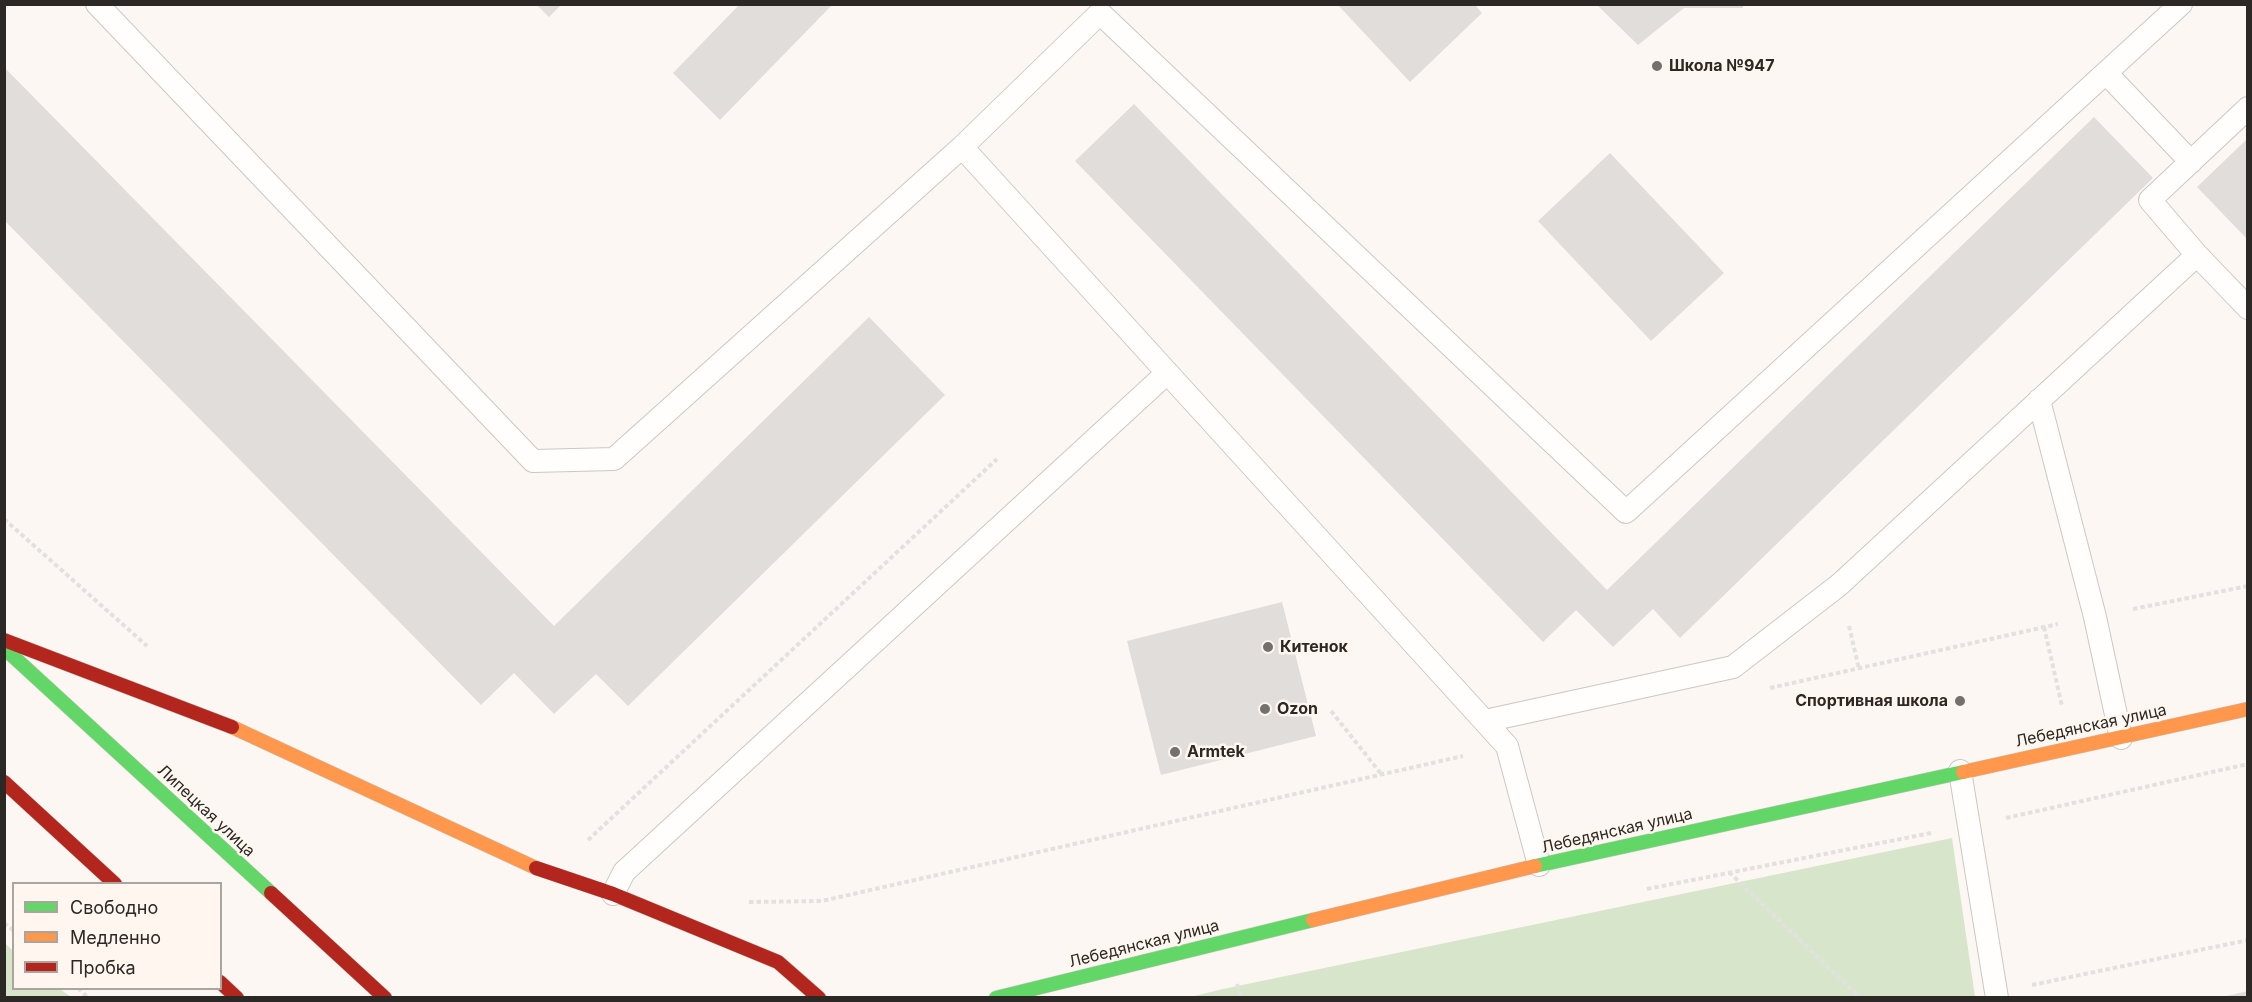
<!DOCTYPE html>
<html>
<head>
<meta charset="utf-8">
<style>
	body { margin:0 }
	#map { position:relative; width:2252px; height:1002px; overflow:hidden; background:#fcf7f2; font-family:Inter,sans-serif }
	canvas { display:block }
	.frame { position:absolute; inset:0; border:6px solid #2b2825; pointer-events:none }
	.legend { position:absolute; left:12px; top:882px; width:210px; height:108px; box-sizing:border-box; background:#fff6ef; border:2px solid #aaa49e; margin:0; padding:8px 10px; list-style:none; font-size:18px; color:#2b2825 }
	.legend li { display:flex; align-items:center; gap:12px; height:30px }
	.legend b { width:30px; border:2px solid #aaa49e }
</style>
</head>
<body>
<div id="map">
<canvas width="2252" height="1002"></canvas>
<div class="frame"></div>
<ul class="legend">
<li><b style="height:8px;background:#63d668"></b>Свободно</li>
<li><b style="height:8px;background:#ff974d"></b>Медленно</li>
<li><b style="height:8px;background:#b3261e"></b>Пробка</li>
</ul>
</div>
<script>
const g = document.querySelector('canvas').getContext('2d');
g.lineJoin = 'round';
function fill(path, color) { g.fillStyle = color; g.fill(path, 'evenodd'); }
const toPath = rows => new Path2D(rows.map(r => 'M' + r).join(''));
function strokePath(path, color, width, dash) { g.strokeStyle = color; g.lineWidth = width; g.lineCap = dash ? 'butt' : 'round'; g.setLineDash(dash || []); g.stroke(path); }
function label(font, color, halo, rows, align = 'center') {
  g.font = font + ' Inter,sans-serif'; g.lineWidth = 5; g.setLineDash([]); g.textBaseline = 'middle'; g.strokeStyle = halo; g.fillStyle = color; for (const [text, x, y, turn = 0] of rows) {
    g.save(); g.translate(x, y); g.rotate((+turn || 0) * Math.PI / 180); g.textAlign = isNaN(turn) ? turn : align; if (halo) g.strokeText(text, 0, 0); g.fillText(text, 0, 0); g.restore();
  }
}
const green = toPath([
	[1952,838,1975,997,1190,997,1223,989],
	[5,943,13,951,14,988,60,989,71,997,5,997]
]);
const building = toPath([
	[740,4,833,4,720,120,673,73],
	[1337,4,1474,4,1482,13,1410,82],
	[1596,4,1743,4,1743,8,1684,8,1638,45],
	[537,5,561,5,549,17],
	[4,67,554,626,869,317,945,395,628,706,596,674,554,714,514,673,481,705,4,220],
	[1134,104,1607,590,2094,117,2153,178,1680,638,1653,609,1613,647,1576,610,1543,642,1075,161],
	[2248,138,2248,240,2197,187],
	[1610,153,1724,273,1651,341,1538,221],
	[1282,602,1316,736,1161,775,1127,641],
	[2248,991,2248,998,2222,998,2222,997]
]);
const path = toPath([
	[4,519,147,646],
	[2133,609,2248,586],
	[1849,626,1859,669],
	[2044,627,2062,706],
	[1770,688,2058,624],
	[1331,711,1382,775],
	[2006,818,2248,764],
	[588,840,997,459],
	[1729,872,1860,998],
	[1647,889,1931,833],
	[749,902,822,901,1463,756],
	[4,923,14,931],
	[1237,984,1241,998],
	[2032,985,2248,940],
	[78,988,88,998]
]);
const lane = toPath([
	[97,4,533,461,614,459,962,147,1507,746,1539,865],
	[2106,73,2191,162],
	[962,147,1100,13,1626,512,2181,4],
	[2197,255,2150,200,2248,108],
	[2039,400,2095,617,2121,738],
	[1485,721,1733,667,1839,585,2197,255,2248,308],
	[1960,771,1997,998],
	[613,894,624,872,1167,373]
]);
const fast = toPath([
	[4,648,271,893],
	[1535,866,1963,772],
	[996,998,1313,920]
]);
const slow = toPath([
	[232,727,536,868],
	[1963,772,2248,709],
	[1313,920,1535,866]
]);
const jam = toPath([
	[4,640,232,727],
	[4,782,115,884],
	[536,868,613,894,778,962,819,998],
	[271,893,385,998],
	[220,982,237,998]
]);
const markers = [
	[1657,66,6,"#74706d"],
	[1268,647,6,"#74706d"],
	[1960,701,6,"#74706d"],
	[1265,709,6,"#74706d"],
	[1175,752,6,"#74706d"]
];
const poiNames = [
	["Школа №947",1669,66],
	["Китенок",1280,647],
	["Спортивная школа",1948,701,"right"],
	["Ozon",1277,709],
	["Armtek",1187,752]
];
const streetNames = [
	["Лебедянская улица",2091,726,-12],
	["Липецкая улица",206,811,43],
	["Лебедянская улица",1617,831,-13],
	["Лебедянская улица",1144,944,-14]
];
fill(green, '#d7e6cb');
fill(building, '#e1ddda');
strokePath(lane, '#cbc8c4', 24);
strokePath(fast, '#cbc8c4', 15);
strokePath(slow, '#cbc8c4', 15);
strokePath(jam, '#cbc8c4', 15);
strokePath(path, '#e2e1df', 4, [4.5, 3]);
strokePath(lane, '#fffefd', 22);
strokePath(fast, '#63d668', 14);
strokePath(slow, '#ff974d', 14);
strokePath(jam, '#b3261e', 14);
for (const [x, y, r, color] of markers) { const dot = new Path2D(); dot.arc(x, y, r, 0, 2 * Math.PI); g.fillStyle = color; g.fill(dot); strokePath(dot, '#fff6ef', 2); }
label('bold 16px', '#2b2825', '#fff6ef', poiNames, 'left');
label('16px', '#2b2825', '#fff6ef', streetNames);
</script>
</body>
</html>
